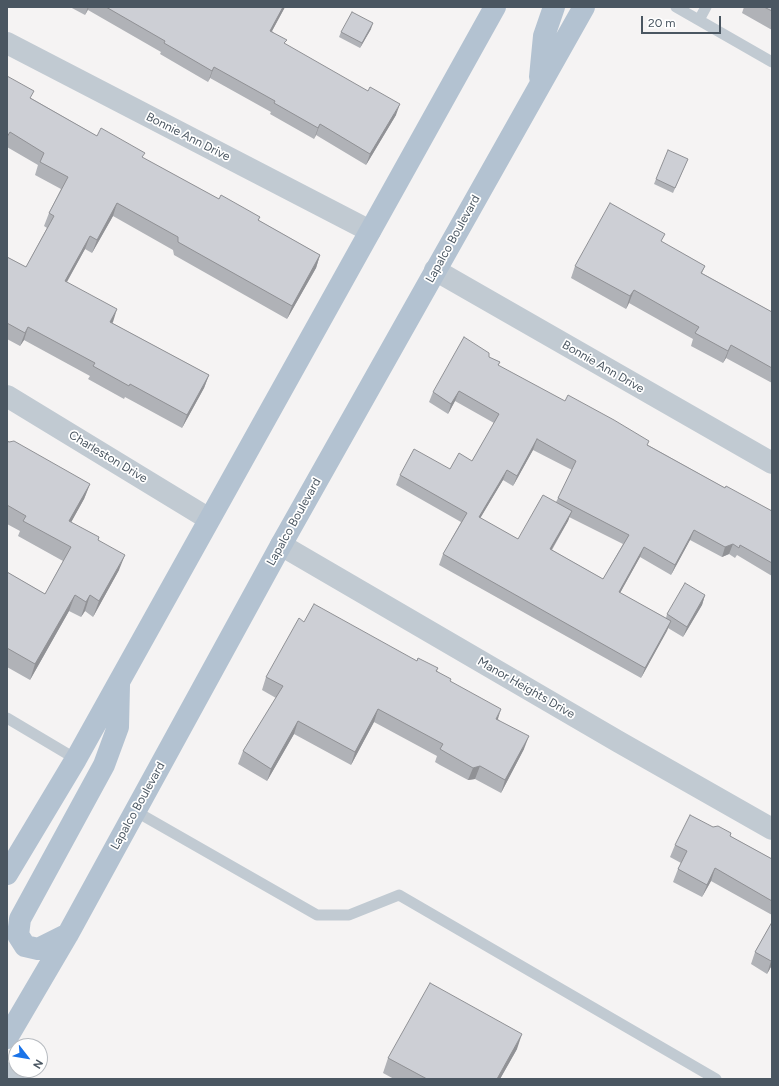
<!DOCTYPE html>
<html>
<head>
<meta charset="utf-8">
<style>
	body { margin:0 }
	#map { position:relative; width:779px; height:1086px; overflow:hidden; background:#f5f3f3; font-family:Figtree,sans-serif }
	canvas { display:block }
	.frame { position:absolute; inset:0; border:8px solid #4a5661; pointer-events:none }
	.north { position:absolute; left:8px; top:1038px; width:40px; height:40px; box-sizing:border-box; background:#fff; border:1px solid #b7bbc0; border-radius:50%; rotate:121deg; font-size:11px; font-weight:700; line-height:16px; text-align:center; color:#4a5661 }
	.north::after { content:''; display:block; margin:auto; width:14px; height:18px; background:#1a73e8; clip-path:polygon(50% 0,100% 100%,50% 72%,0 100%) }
	.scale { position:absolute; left:641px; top:16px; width:80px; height:18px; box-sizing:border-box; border:2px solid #4a5661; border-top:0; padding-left:5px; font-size:12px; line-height:14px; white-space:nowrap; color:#4a5661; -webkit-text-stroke:3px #fff; paint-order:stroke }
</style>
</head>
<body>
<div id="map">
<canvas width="779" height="1086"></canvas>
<div class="frame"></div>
<div class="north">N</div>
<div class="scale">20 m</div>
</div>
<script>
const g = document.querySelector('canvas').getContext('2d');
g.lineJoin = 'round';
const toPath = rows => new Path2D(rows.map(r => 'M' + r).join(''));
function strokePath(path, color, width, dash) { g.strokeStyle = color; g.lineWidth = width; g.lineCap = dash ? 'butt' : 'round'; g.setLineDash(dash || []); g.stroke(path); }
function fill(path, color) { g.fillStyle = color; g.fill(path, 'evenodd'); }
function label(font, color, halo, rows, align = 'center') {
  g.font = font + ' Figtree,sans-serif'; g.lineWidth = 3.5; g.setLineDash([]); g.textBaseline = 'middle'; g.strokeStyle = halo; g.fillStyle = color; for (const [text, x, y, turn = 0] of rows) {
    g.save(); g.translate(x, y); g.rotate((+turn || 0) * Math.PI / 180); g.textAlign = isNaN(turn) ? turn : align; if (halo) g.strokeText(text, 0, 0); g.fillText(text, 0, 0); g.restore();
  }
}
const service = toPath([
	[676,7,772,62],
	[699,20,706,7],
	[7,718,76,759],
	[135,811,317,915,349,915,399,895,716,1079]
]);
const minor = toPath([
	[7,43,370,231],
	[435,270,772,463],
	[7,396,209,519],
	[281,545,619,742,772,829],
	[7,1073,17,1079]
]);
const primary = toPath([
	[540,77,544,36,554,7],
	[7,874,76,759,495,7],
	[68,934,38,949,25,946,18,935,20,919,104,765,118,727,119,685],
	[7,1038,68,934,281,545,584,7]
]);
const wall = toPath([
	[70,7,285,7,272,31,285,44,396,115,366,165,316,135,314,139,270,114,271,112,210,78,208,82,160,54,161,52,88,10,85,15],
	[744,7,772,7,772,30,742,13],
	[371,29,360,48,339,37,341,32],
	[7,76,31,98,97,136,143,158,219,199,260,217,258,220,320,255,316,268,287,319,174,255,173,250,113,216,92,253,85,249,67,282,112,323,209,375,204,388,182,428,125,397,124,399,88,379,90,376,24,340,20,346,7,339,7,257,26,267,47,228,44,226,49,213,61,189,35,175,38,165,7,147],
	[688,159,673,193,654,184,656,179],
	[662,242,705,266,702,273,772,312,772,383,726,358,723,363,691,346,693,339,629,303,626,309,571,278,575,266],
	[489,357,500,362,498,366,648,445,725,488,772,511,772,576,737,555,735,558,729,554,722,557,690,540,671,575,640,557,620,593,666,618,667,614,705,595,702,605,683,637,668,628,641,678,439,565,443,554,461,522,396,485,400,475,450,469,472,461,494,423,455,401,448,414,429,402,433,392],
	[533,450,572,470,556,502,518,539,480,518,503,480,513,486],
	[569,517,623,544,603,579,552,550,568,521],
	[7,441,90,484,84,499,71,522,98,540,119,570,93,617,85,611,81,617,69,611,30,680,7,667,7,572,45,594,63,561,18,536,20,531,7,524],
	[304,622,438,668,437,671,498,719,524,749,501,793,475,779,468,780,440,765,435,762,437,756,374,722,351,765,294,734,267,781,238,764,243,751,276,698,262,690,266,677],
	[730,836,772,859,772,915,711,881,702,897,673,882,678,869,681,863,670,857,675,845],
	[772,922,772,965,767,974,751,964,755,952],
	[517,1049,500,1079,394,1079,383,1073,388,1058]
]);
const shadedWall = toPath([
	[88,7,89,7,85,15],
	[283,7,285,7,266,42,270,31],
	[373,23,371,29,360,48,362,43],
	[214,67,210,78,208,82,212,71],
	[400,104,396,115,366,165,370,154],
	[320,124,316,135,314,139,318,128],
	[117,203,113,216,92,253,97,240],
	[90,236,85,249,60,294,65,281],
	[320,255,316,268,287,319,292,306],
	[634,290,629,303,626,309,630,296],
	[117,309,113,322,106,335,110,322],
	[28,327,24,340,20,346,25,333],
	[731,345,726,358,723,363,728,351],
	[209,375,204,388,182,428,187,415],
	[459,391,455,401,448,414,451,404],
	[537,439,533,450,513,486,517,476],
	[507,470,503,480,475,527,479,517],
	[90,484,84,499,63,537,69,521],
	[572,511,568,521,546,559,550,549],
	[694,530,690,540,671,575,675,565],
	[733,544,729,554,722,557,725,547],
	[644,547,640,557,615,602,619,592],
	[125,555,119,570,93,617,99,601],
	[75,595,69,611,30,680,35,664],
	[90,595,85,611,81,617,86,602],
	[705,595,702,605,683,637,687,627],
	[671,621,667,631,641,678,645,668],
	[378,709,374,722,351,765,355,752],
	[501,709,497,722,496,719],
	[298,721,294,734,267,781,271,769],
	[529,736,524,749,501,793,505,780],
	[480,766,475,779,468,780,473,768],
	[715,868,711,881,702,897,707,885],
	[772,960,772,965,767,974,771,961],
	[522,1034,517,1049,500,1079,497,1079]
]);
const building = toPath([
	[106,7,283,7,270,31,287,40,284,43,368,91,370,87,400,104,370,154,320,124,318,128,274,103,275,101,214,67,212,71,164,43,165,41,106,7],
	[764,7,772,7,772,11,764,7],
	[352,12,373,23,362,43,341,32,352,12],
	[7,76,34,91,30,98,97,136,101,128,145,153,142,157,219,199,221,195,260,217,258,220,320,255,292,306,178,242,178,237,117,203,97,240,90,236,65,281,117,309,110,322,209,375,187,415,130,384,129,386,93,366,95,363,28,327,25,333,7,323,7,257,26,267,54,216,49,213,68,177,40,162,44,153,10,132,7,137,7,76],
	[668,150,688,159,675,188,656,179,668,150],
	[610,203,665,234,661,241,705,266,701,273,772,312,772,368,731,345,728,351,695,333,699,327,634,290,630,296,575,266,610,203],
	[464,337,489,353,489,357,500,362,498,365,565,401,568,395,614,420,649,441,647,445,725,488,726,486,772,511,772,563,740,545,739,548,733,544,725,547,694,530,675,565,644,547,619,592,671,621,645,668,443,554,467,513,400,475,414,449,450,469,459,453,472,461,499,414,459,391,451,404,433,392,464,337],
	[537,439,576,461,558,498,629,535,603,579,550,549,572,511,543,495,518,539,479,517,507,470,517,476,537,439],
	[7,441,9,442,14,441,90,484,69,521,99,537,98,540,125,555,99,601,90,595,86,602,75,595,35,664,7,648,7,572,45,594,71,547,23,521,26,516,7,505,7,441],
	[685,583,705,595,687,627,667,614,685,583],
	[314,604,417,661,418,658,438,668,436,671,451,679,450,681,501,709,496,719,529,736,505,780,480,766,473,768,445,752,440,749,443,744,378,709,355,752,298,721,271,769,243,751,283,686,266,677,299,618,304,622,314,604],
	[690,815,713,827,718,826,731,833,730,836,772,859,772,901,715,868,707,885,678,869,687,851,675,845,690,815],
	[772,922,772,960,771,961,755,952,772,922],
	[430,983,522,1034,497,1079,427,1079,388,1058,430,983]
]);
const streetNames = [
	["Bonnie Ann Drive",188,137,27],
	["Lapalco Boulevard",453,239,-61],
	["Bonnie Ann Drive",603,367,30],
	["Charleston Drive",108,457,31],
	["Lapalco Boulevard",294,522,-61],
	["Manor Heights Drive",526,688,30],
	["Lapalco Boulevard",138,806,-61]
];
strokePath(service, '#c1cad2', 11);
strokePath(minor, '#c1cad2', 22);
strokePath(primary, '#b3c2d1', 22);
fill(wall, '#b0b2b7');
fill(shadedWall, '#909195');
fill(building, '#cdcfd5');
strokePath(building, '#909195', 1);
label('12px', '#4a5661', '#fff', streetNames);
</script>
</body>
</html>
